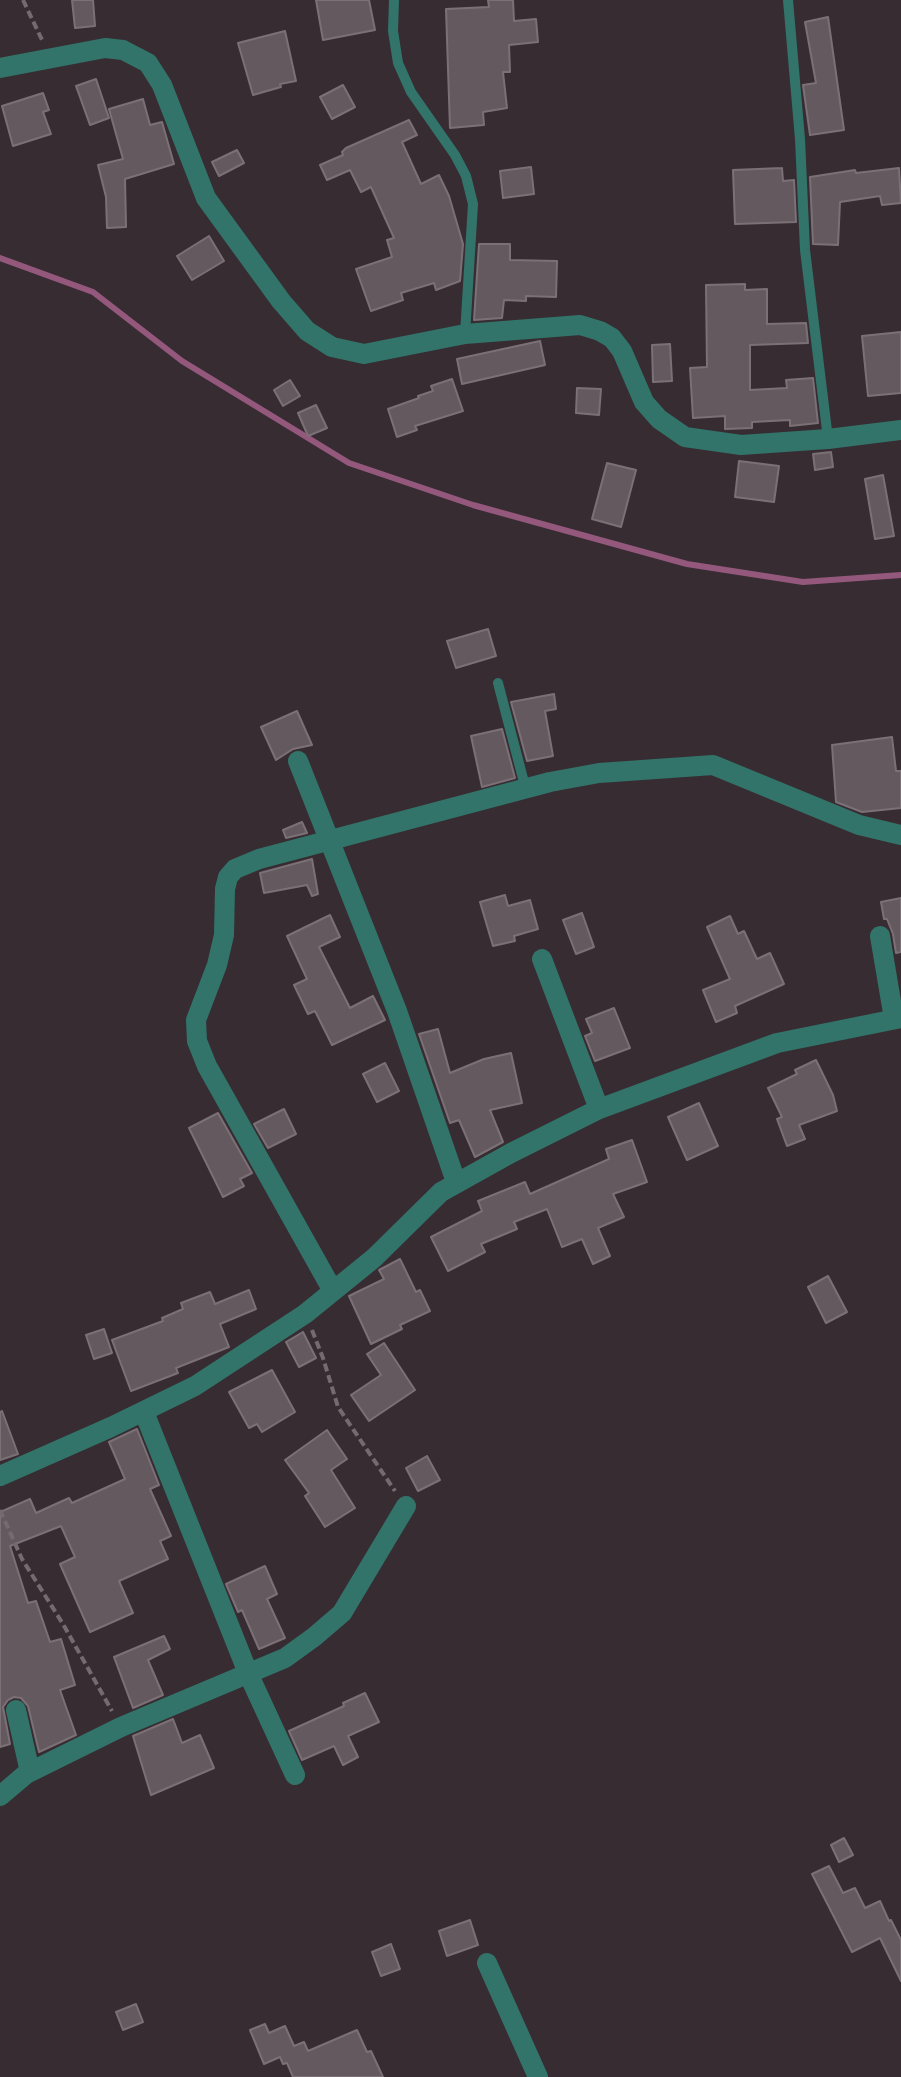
<!DOCTYPE html>
<html>
<head>
<meta charset="utf-8">
<style>
	body { margin:0 }
	canvas { display:block; background:#362c32 }
</style>
</head>
<body>
<canvas width="901" height="2077"></canvas>
<script>
const g = document.querySelector('canvas').getContext('2d');
g.lineJoin = 'round';
const toPath = rows => new Path2D(rows.map(r => 'M' + r).join(''));
function strokePath(path, color, width, dash) { g.strokeStyle = color; g.lineWidth = width; g.lineCap = dash ? 'butt' : 'round'; g.setLineDash(dash || []); g.stroke(path); }
function fill(path, color) { g.fillStyle = color; g.fill(path, 'evenodd'); }
const stream = toPath([
	[0,258,93,292,182,361,349,463,473,505,687,564,803,582,901,575]
]);
const building = toPath([
	[72,0,93,0,95,26,75,28,72,0],
	[316,0,369,0,375,30,323,40,316,0],
	[488,0,513,0,514,21,536,19,538,42,509,45,510,72,503,72,507,108,483,112,484,125,450,128,446,9,489,7,488,0],
	[828,17,844,130,810,135,803,85,816,83,805,22,828,17],
	[285,31,296,81,280,84,281,87,253,95,238,43,285,31],
	[96,79,109,118,90,125,76,86,96,79],
	[343,85,355,107,332,119,320,97,343,85],
	[43,93,49,110,43,112,51,134,13,146,2,106,43,93],
	[143,99,150,125,162,122,174,164,125,179,126,227,107,228,106,197,98,165,123,159,109,109,143,99],
	[409,120,417,135,402,142,421,184,439,175,449,196,463,244,460,281,436,290,434,283,401,293,403,300,371,311,356,269,392,257,387,240,394,238,371,187,361,192,350,170,327,180,320,165,343,155,342,152,346,148,409,120],
	[237,150,244,163,219,176,212,162,237,150],
	[531,167,534,194,503,198,500,171,531,167],
	[782,168,783,181,794,180,796,222,735,224,733,170,782,168],
	[899,168,901,203,882,205,880,196,840,202,838,245,813,244,810,177,855,170,856,173,899,168],
	[209,236,224,261,192,280,177,256,209,236],
	[479,244,510,244,510,260,557,261,556,297,526,296,526,301,504,300,502,318,474,320,479,244],
	[745,284,745,290,767,289,767,324,806,323,808,343,750,345,750,390,787,388,786,380,813,378,818,423,790,426,790,420,752,422,752,428,725,429,725,416,693,418,690,368,707,367,706,285,745,284],
	[901,332,901,393,868,396,862,336,901,332],
	[540,341,545,365,462,384,457,359,540,341],
	[670,344,672,381,653,382,652,345,670,344],
	[452,379,463,411,415,426,417,430,397,437,388,409,419,398,418,396,433,391,431,386,452,379],
	[290,380,300,396,283,406,274,390,290,380],
	[577,388,601,389,599,415,576,413,577,388],
	[316,405,327,428,308,436,298,413,316,405],
	[831,452,833,467,815,470,813,454,831,452],
	[739,461,779,466,774,502,735,497,739,461],
	[607,463,636,470,621,527,592,519,607,463],
	[883,475,894,536,875,539,865,479,883,475],
	[488,629,496,656,456,668,447,641,488,629],
	[554,694,556,709,545,711,553,756,527,761,511,702,554,694],
	[297,711,312,745,293,749,276,760,261,727,297,711],
	[502,729,515,778,482,787,471,736,502,729],
	[892,737,896,771,901,771,901,808,862,812,836,802,832,745,892,737],
	[302,822,307,833,286,838,283,830,302,822],
	[312,859,318,894,312,896,307,885,264,893,260,873,312,859],
	[505,895,508,906,530,900,538,929,514,936,515,941,493,946,480,902,505,895],
	[901,898,901,952,896,953,893,934,887,919,884,919,881,902,901,898],
	[582,913,594,947,576,954,563,920,582,913],
	[330,915,340,937,319,947,350,1008,373,996,385,1020,332,1045,315,1011,308,1014,294,985,307,979,287,936,330,915],
	[730,916,738,934,744,931,757,959,770,953,784,984,735,1006,737,1013,716,1022,703,990,730,979,707,927,730,916],
	[614,1008,630,1048,595,1061,585,1036,592,1033,586,1019,614,1008],
	[438,1029,450,1073,484,1059,511,1053,522,1103,490,1110,503,1142,475,1157,459,1120,450,1123,419,1034,438,1029],
	[816,1060,833,1095,837,1111,799,1125,805,1139,787,1146,777,1119,782,1117,768,1088,797,1074,795,1070,816,1060],
	[385,1063,399,1091,377,1102,363,1074,385,1063],
	[699,1103,718,1146,687,1160,668,1117,699,1103],
	[284,1109,296,1134,268,1148,254,1124,284,1109],
	[218,1113,252,1173,240,1179,244,1186,223,1197,189,1128,218,1113],
	[632,1140,647,1182,613,1194,624,1217,598,1228,610,1256,593,1264,582,1239,562,1247,547,1209,514,1222,517,1229,481,1244,485,1252,448,1271,431,1237,482,1211,478,1201,525,1182,530,1194,609,1159,606,1149,632,1140],
	[400,1259,416,1292,420,1290,430,1311,400,1325,402,1329,371,1344,349,1296,384,1279,379,1270,400,1259],
	[828,1276,847,1312,826,1323,808,1287,828,1276],
	[249,1290,256,1309,220,1324,229,1347,176,1368,178,1373,131,1391,112,1340,163,1321,162,1318,183,1309,181,1303,210,1292,215,1304,249,1290],
	[104,1329,112,1353,94,1359,86,1335,104,1329],
	[303,1332,316,1358,299,1367,286,1342,303,1332],
	[384,1343,415,1390,369,1421,351,1395,381,1375,367,1354,384,1343],
	[272,1370,295,1412,262,1432,257,1424,249,1428,229,1392,272,1370],
	[2,1411,18,1454,0,1460,0,1412,2,1411],
	[137,1429,159,1485,150,1489,171,1536,160,1541,168,1559,119,1581,133,1613,90,1632,60,1564,75,1557,61,1526,10,1546,28,1603,36,1601,50,1642,61,1639,75,1685,60,1690,76,1735,39,1752,28,1706,21,1698,14,1697,8,1700,3,1707,10,1744,0,1747,0,1512,30,1499,36,1513,69,1498,72,1503,125,1479,109,1442,137,1429],
	[327,1430,347,1459,331,1470,355,1508,325,1527,305,1496,309,1493,285,1460,327,1430],
	[427,1456,440,1480,418,1491,406,1468,427,1456],
	[265,1566,277,1594,267,1599,285,1638,259,1649,242,1610,238,1612,226,1584,265,1566],
	[164,1636,170,1649,148,1660,163,1695,133,1708,114,1657,164,1636],
	[365,1693,379,1722,348,1736,358,1757,343,1765,334,1746,302,1760,289,1731,344,1706,343,1703,365,1693],
	[173,1719,182,1743,200,1735,214,1768,151,1795,133,1736,173,1719],
	[844,1838,853,1855,839,1862,831,1845,844,1838],
	[829,1866,843,1893,855,1888,865,1908,880,1901,889,1921,891,1920,901,1940,901,1981,880,1938,852,1952,812,1874,829,1866],
	[470,1920,478,1945,447,1956,439,1931,470,1920],
	[391,1944,400,1969,381,1976,372,1952,391,1944],
	[136,2004,143,2022,123,2030,116,2012,136,2004],
	[265,2024,269,2033,285,2026,294,2046,304,2042,308,2051,357,2030,367,2052,371,2051,383,2077,293,2077,287,2063,283,2064,280,2057,264,2064,250,2030,265,2024]
]);
const path = toPath([
	[23,0,43,42],
	[312,1330,323,1358,338,1407,395,1491],
	[0,1510,22,1559,63,1624,112,1711]
]);
const service = toPath([
	[394,0,393,31,398,63,411,92,455,155,466,176,473,204,465,334],
	[788,0,800,139,805,250,828,439],
	[498,683,526,790]
]);
const minor = toPath([
	[298,761,397,1011,456,1182],
	[880,936,894,1019],
	[542,959,599,1109],
	[333,1291,207,1066,197,1041,196,1020,217,965,224,935,225,889,228,877,235,869,259,859,550,782,599,773,713,765,859,825,901,835],
	[144,1412,248,1673,295,1775],
	[0,1476,111,1427,195,1386,305,1314,374,1258,441,1192,511,1153,599,1109,777,1043,901,1018],
	[16,1710,30,1772],
	[0,1796,26,1774,121,1727,285,1658,314,1637,342,1613,406,1506],
	[487,1963,538,2077]
]);
const tertiary = toPath([
	[0,68,105,48,123,50,148,63,162,85,206,198,281,301,307,331,332,347,364,354,465,334,580,325,600,331,612,338,622,351,644,402,659,419,685,437,741,445,828,439,901,430]
]);
strokePath(stream, '#95587d', 6);
fill(building, '#63595f');
strokePath(building, '#7b7076', 2);
strokePath(path, '#746b70', 4, [8, 4]);
strokePath(service, '#327469', 10);
strokePath(minor, '#327469', 20);
strokePath(tertiary, '#327469', 20);
</script>
</body>
</html>
